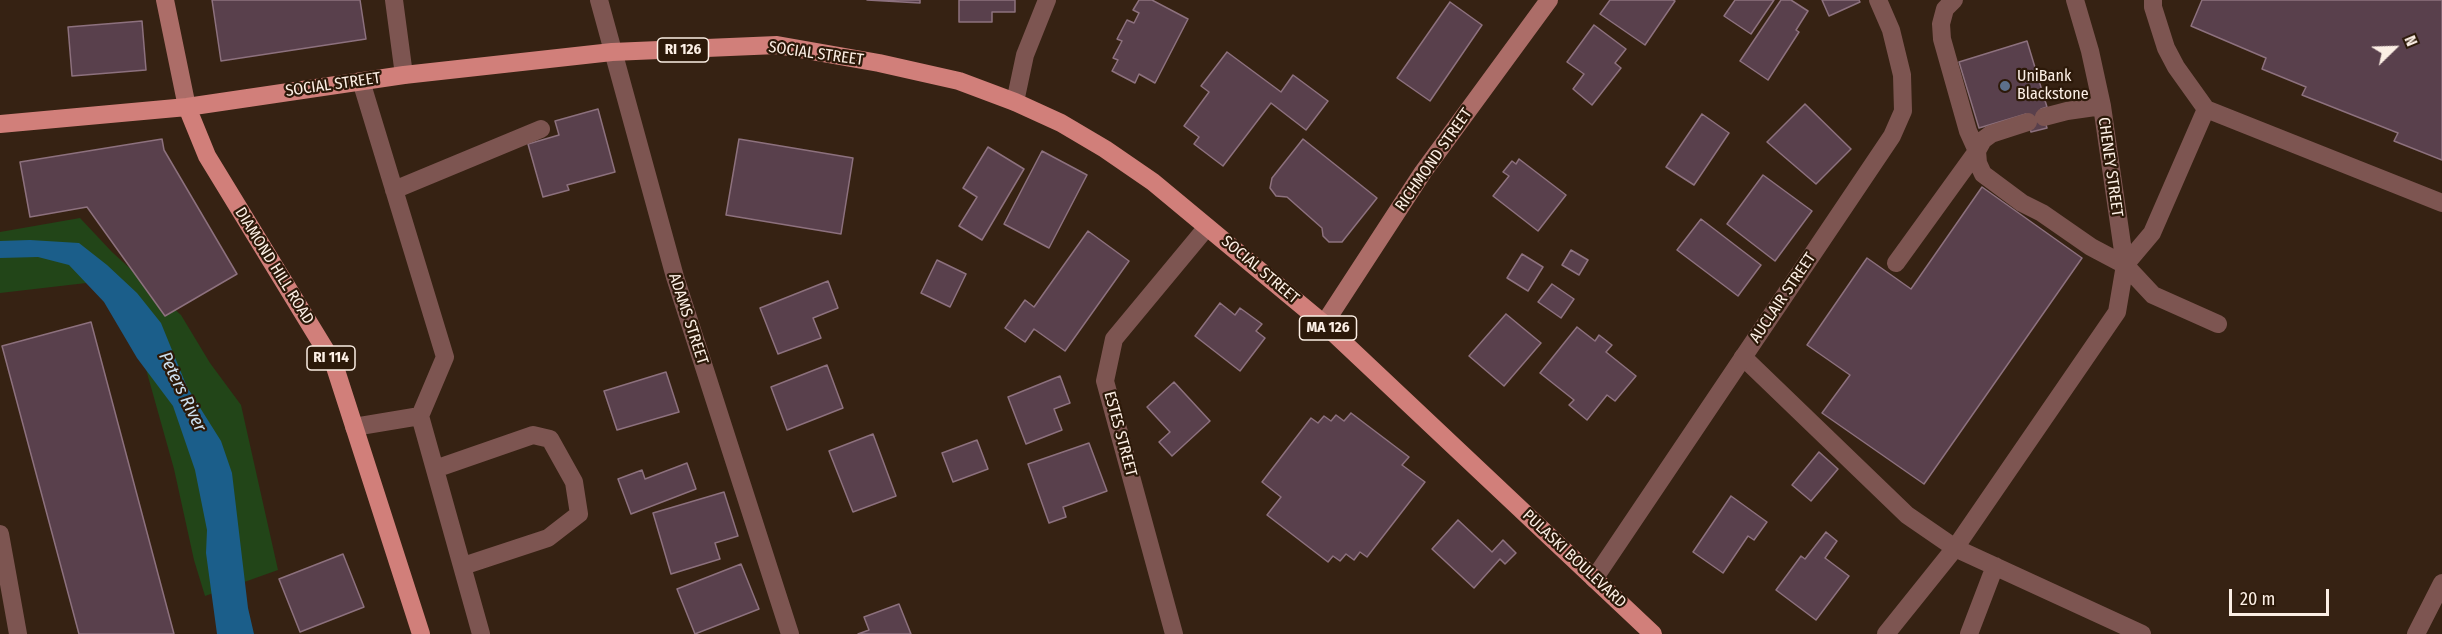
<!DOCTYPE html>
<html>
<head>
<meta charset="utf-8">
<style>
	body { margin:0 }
	#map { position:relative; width:2442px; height:634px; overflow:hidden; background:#362213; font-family:"Fira Sans Condensed",sans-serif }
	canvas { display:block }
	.north { position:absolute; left:2364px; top:18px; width:60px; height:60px; -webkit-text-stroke:4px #2c1909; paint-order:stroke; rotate:67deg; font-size:16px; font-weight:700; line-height:24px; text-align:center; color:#fcefe5 }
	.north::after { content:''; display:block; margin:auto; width:21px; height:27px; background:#fcefe5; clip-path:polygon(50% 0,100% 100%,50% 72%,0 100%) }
	.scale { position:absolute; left:2229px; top:589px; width:100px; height:27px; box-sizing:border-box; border:3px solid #fcefe5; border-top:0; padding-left:8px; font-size:18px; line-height:21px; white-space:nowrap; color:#fcefe5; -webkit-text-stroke:4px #2c1909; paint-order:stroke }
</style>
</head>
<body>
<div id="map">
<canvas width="2442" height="634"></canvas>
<div class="north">N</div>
<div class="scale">20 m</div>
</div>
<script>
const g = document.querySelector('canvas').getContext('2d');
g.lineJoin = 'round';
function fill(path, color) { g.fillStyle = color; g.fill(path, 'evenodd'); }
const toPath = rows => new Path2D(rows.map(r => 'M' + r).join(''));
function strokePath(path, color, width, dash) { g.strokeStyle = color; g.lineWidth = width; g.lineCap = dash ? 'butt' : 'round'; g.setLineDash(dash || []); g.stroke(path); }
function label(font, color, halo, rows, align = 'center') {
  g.font = font + ' "Fira Sans Condensed",sans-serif'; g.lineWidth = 4.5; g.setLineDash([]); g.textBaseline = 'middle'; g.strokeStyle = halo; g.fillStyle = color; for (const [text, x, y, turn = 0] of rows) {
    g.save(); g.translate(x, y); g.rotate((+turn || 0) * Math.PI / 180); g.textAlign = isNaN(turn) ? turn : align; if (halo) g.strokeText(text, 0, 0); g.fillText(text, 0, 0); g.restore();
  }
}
const green = toPath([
	[80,218,112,252,181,315,210,363,241,405,278,570,205,596,194,560,174,469,142,355,95,282,0,293,0,232]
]);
const water = toPath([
	[30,240,79,243,107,265,137,293,161,323,187,387,221,441,232,473,248,608,254,634,217,634,206,553,207,530,195,470,173,406,137,358,104,302,69,265,38,257,0,258,0,241]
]);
const building = toPath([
	[212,0,360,0,366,39,221,61,212,0],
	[867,0,920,0,920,3,867,0],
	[959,0,1015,0,1015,12,992,12,992,22,959,22,959,0],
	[1139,0,1152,0,1188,19,1155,83,1139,74,1135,83,1112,71,1118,60,1113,58,1122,41,1117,39,1127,20,1134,23,1139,13,1133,10,1139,0],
	[1610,0,1673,0,1675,1,1645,45,1600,14,1610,0],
	[1735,0,1774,0,1751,34,1724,16,1735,0],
	[1781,0,1791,0,1808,11,1796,30,1799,32,1768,80,1740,61,1781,0],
	[1822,0,1859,0,1860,2,1829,16,1822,0],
	[2202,0,2442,0,2442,160,2394,141,2398,133,2302,95,2306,87,2262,69,2266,58,2191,26,2202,0],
	[1450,2,1482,25,1430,101,1397,78,1450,2],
	[142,21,146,70,72,76,68,27,142,21],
	[1594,25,1626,49,1615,63,1621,68,1592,105,1573,89,1584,74,1567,62,1594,25],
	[2027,41,2047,107,2041,109,2047,128,2031,132,2026,114,1979,128,1959,62,2027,41],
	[1227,52,1281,92,1293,75,1328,101,1306,130,1271,103,1223,166,1194,144,1199,137,1184,126,1209,92,1201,86,1227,52],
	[1805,104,1851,149,1816,184,1767,142,1805,104],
	[598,109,615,172,567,185,569,190,543,197,528,144,559,135,555,121,598,109],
	[1702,114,1729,133,1694,185,1666,167,1702,114],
	[162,139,164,150,237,274,165,316,87,207,30,217,20,162,162,139],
	[739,139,853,158,841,234,726,215,739,139],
	[1303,139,1377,198,1342,242,1329,242,1323,236,1322,228,1287,197,1276,196,1270,188,1272,178,1303,139],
	[988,147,1024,169,982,240,959,226,977,197,963,188,988,147],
	[1042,151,1087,175,1049,248,1004,224,1042,151],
	[1519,159,1566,195,1538,231,1493,196,1509,176,1503,172,1512,161,1516,164,1519,159],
	[1763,175,1812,211,1775,261,1727,224,1763,175],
	[1982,187,2082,258,1924,484,1822,413,1850,375,1807,345,1867,258,1911,289,1982,187],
	[1701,219,1761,265,1738,296,1677,250,1701,219],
	[1088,231,1129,261,1065,351,1034,329,1025,342,1005,328,1025,300,1034,307,1088,231],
	[1571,250,1588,260,1579,275,1562,265,1571,250],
	[1522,254,1543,267,1528,291,1507,278,1522,254],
	[937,260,966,274,950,307,921,293,937,260],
	[828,281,838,308,813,318,821,338,778,354,760,308,828,281],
	[1552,284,1574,299,1561,318,1538,302,1552,284],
	[1220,303,1235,315,1240,308,1262,324,1256,331,1265,338,1240,371,1195,336,1220,303],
	[1506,314,1541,343,1504,386,1469,356,1506,314],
	[91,322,174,634,79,634,2,346,91,322],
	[1577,327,1595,341,1599,335,1612,345,1606,352,1636,376,1615,401,1607,395,1587,420,1569,405,1574,400,1540,373,1577,327],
	[827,365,843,408,787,430,771,387,827,365],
	[666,372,679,412,617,430,604,391,666,372],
	[1060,376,1070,403,1054,409,1062,430,1026,444,1008,397,1060,376],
	[1174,382,1210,421,1172,456,1159,442,1170,432,1147,407,1174,382],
	[1351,413,1409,457,1402,465,1425,482,1367,557,1360,552,1354,560,1346,554,1340,561,1333,556,1328,562,1267,515,1281,497,1262,482,1311,418,1318,423,1324,416,1331,421,1336,415,1344,421,1351,413],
	[873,434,896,496,853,512,829,451,873,434],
	[977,440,988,469,953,482,942,453,977,440],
	[1089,443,1107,491,1063,507,1066,517,1049,523,1028,464,1089,443],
	[1819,452,1838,469,1811,501,1792,485,1819,452],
	[687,463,696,489,631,514,618,479,642,470,645,479,687,463],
	[724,492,738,536,715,543,720,559,671,574,653,513,724,492],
	[1731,496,1767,522,1754,540,1748,536,1723,573,1693,552,1731,496],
	[1458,520,1492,552,1503,540,1516,553,1505,564,1500,559,1474,588,1432,549,1458,520],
	[1826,532,1837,541,1825,558,1849,576,1816,620,1776,590,1801,556,1805,559,1826,532],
	[343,554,364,607,300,632,279,579,343,554],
	[741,564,759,609,695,634,677,589,741,564],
	[899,604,911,634,858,634,869,630,864,617,899,604]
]);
const lane = toPath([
	[394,0,404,75],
	[2075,0,2090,51,2102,106,2125,265],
	[2153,0,2153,7,2166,48,2176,67,2206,109,2442,203],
	[2044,117,2067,111,2102,106],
	[2028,122,1991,134,1983,140,1977,151,1978,163,1983,174,2022,203,2042,213,2091,247,2125,265,2153,295,2218,324],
	[394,190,541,129],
	[1896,263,1977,151,1968,131,1942,39,1941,24,1945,9,1954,0],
	[1743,357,1907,515,1955,548,2142,634],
	[420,416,481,634],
	[354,427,420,416,445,357,361,81],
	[435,469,533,435,550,439,574,482,579,514,548,538,463,566],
	[0,534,6,567,0,570],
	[6,567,18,634],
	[1886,634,1955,548,2117,312,2125,265,2152,233,2206,109],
	[1969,634,1995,566],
	[2416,634,2442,583]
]);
const street = toPath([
	[599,0,675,277,790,634],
	[1015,102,1025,55,1047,0],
	[1594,579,1892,136,1903,111,1902,75,1891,30,1878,0],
	[1174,634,1105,381,1114,339,1207,227]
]);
const secondary = toPath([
	[165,0,187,107],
	[1324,324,1423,172,1549,0]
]);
const primary = toPath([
	[187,107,207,156,334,364,421,634],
	[0,124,187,107,404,75,612,52,777,45,879,63,959,81,1015,102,1061,123,1105,149,1153,182,1324,324,1653,634]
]);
const markers = [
	[2005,86,6,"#5c6f8a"]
];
const shields = [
	[683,50,51],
	[1328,328,57],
	[331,358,48]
];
const shieldNames = [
	["RI 126",683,50],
	["MA 126",1328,328],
	["RI 114",331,358]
];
const streetNames = [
	["SOCIAL STREET",816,54,8],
	["SOCIAL STREET",333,85,-8],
	["RICHMOND STREET",1434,160,-55],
	["CHENEY STREET",2110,167,82],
	["DIAMOND HILL ROAD",274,266,58],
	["SOCIAL STREET",1260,270,40],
	["AUCLAIR STREET",1783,298,-56],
	["ADAMS STREET",688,319,72],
	["ESTES STREET",1120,434,75],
	["PULASKI BOULEVARD",1574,559,43]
];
const poiNames = [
	["UniBank",2017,77],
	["Blackstone",2017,95]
];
const waterNames = [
	["Peters River",182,392,64]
];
fill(green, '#224518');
fill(water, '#1b5e8a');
fill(building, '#59404c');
strokePath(building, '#8d717e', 1.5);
strokePath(lane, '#7d5551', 18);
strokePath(street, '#7d5551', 18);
strokePath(secondary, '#ac6d68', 18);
strokePath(primary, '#d17f7a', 18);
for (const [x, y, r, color] of markers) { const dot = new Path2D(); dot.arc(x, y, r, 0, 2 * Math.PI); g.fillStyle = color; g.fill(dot); strokePath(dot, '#2c1909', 2); }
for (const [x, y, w] of shields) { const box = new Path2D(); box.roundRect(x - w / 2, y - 12, w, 24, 4.5); g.fillStyle = '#2c1909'; g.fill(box); strokePath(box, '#fcefe5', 1.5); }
label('bold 15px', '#fcefe5', null, shieldNames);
label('16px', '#fcefe5', '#2c1909', streetNames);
label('16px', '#fcefe5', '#2c1909', poiNames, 'left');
label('italic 18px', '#cde0f0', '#2c1909', waterNames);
</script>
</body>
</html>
